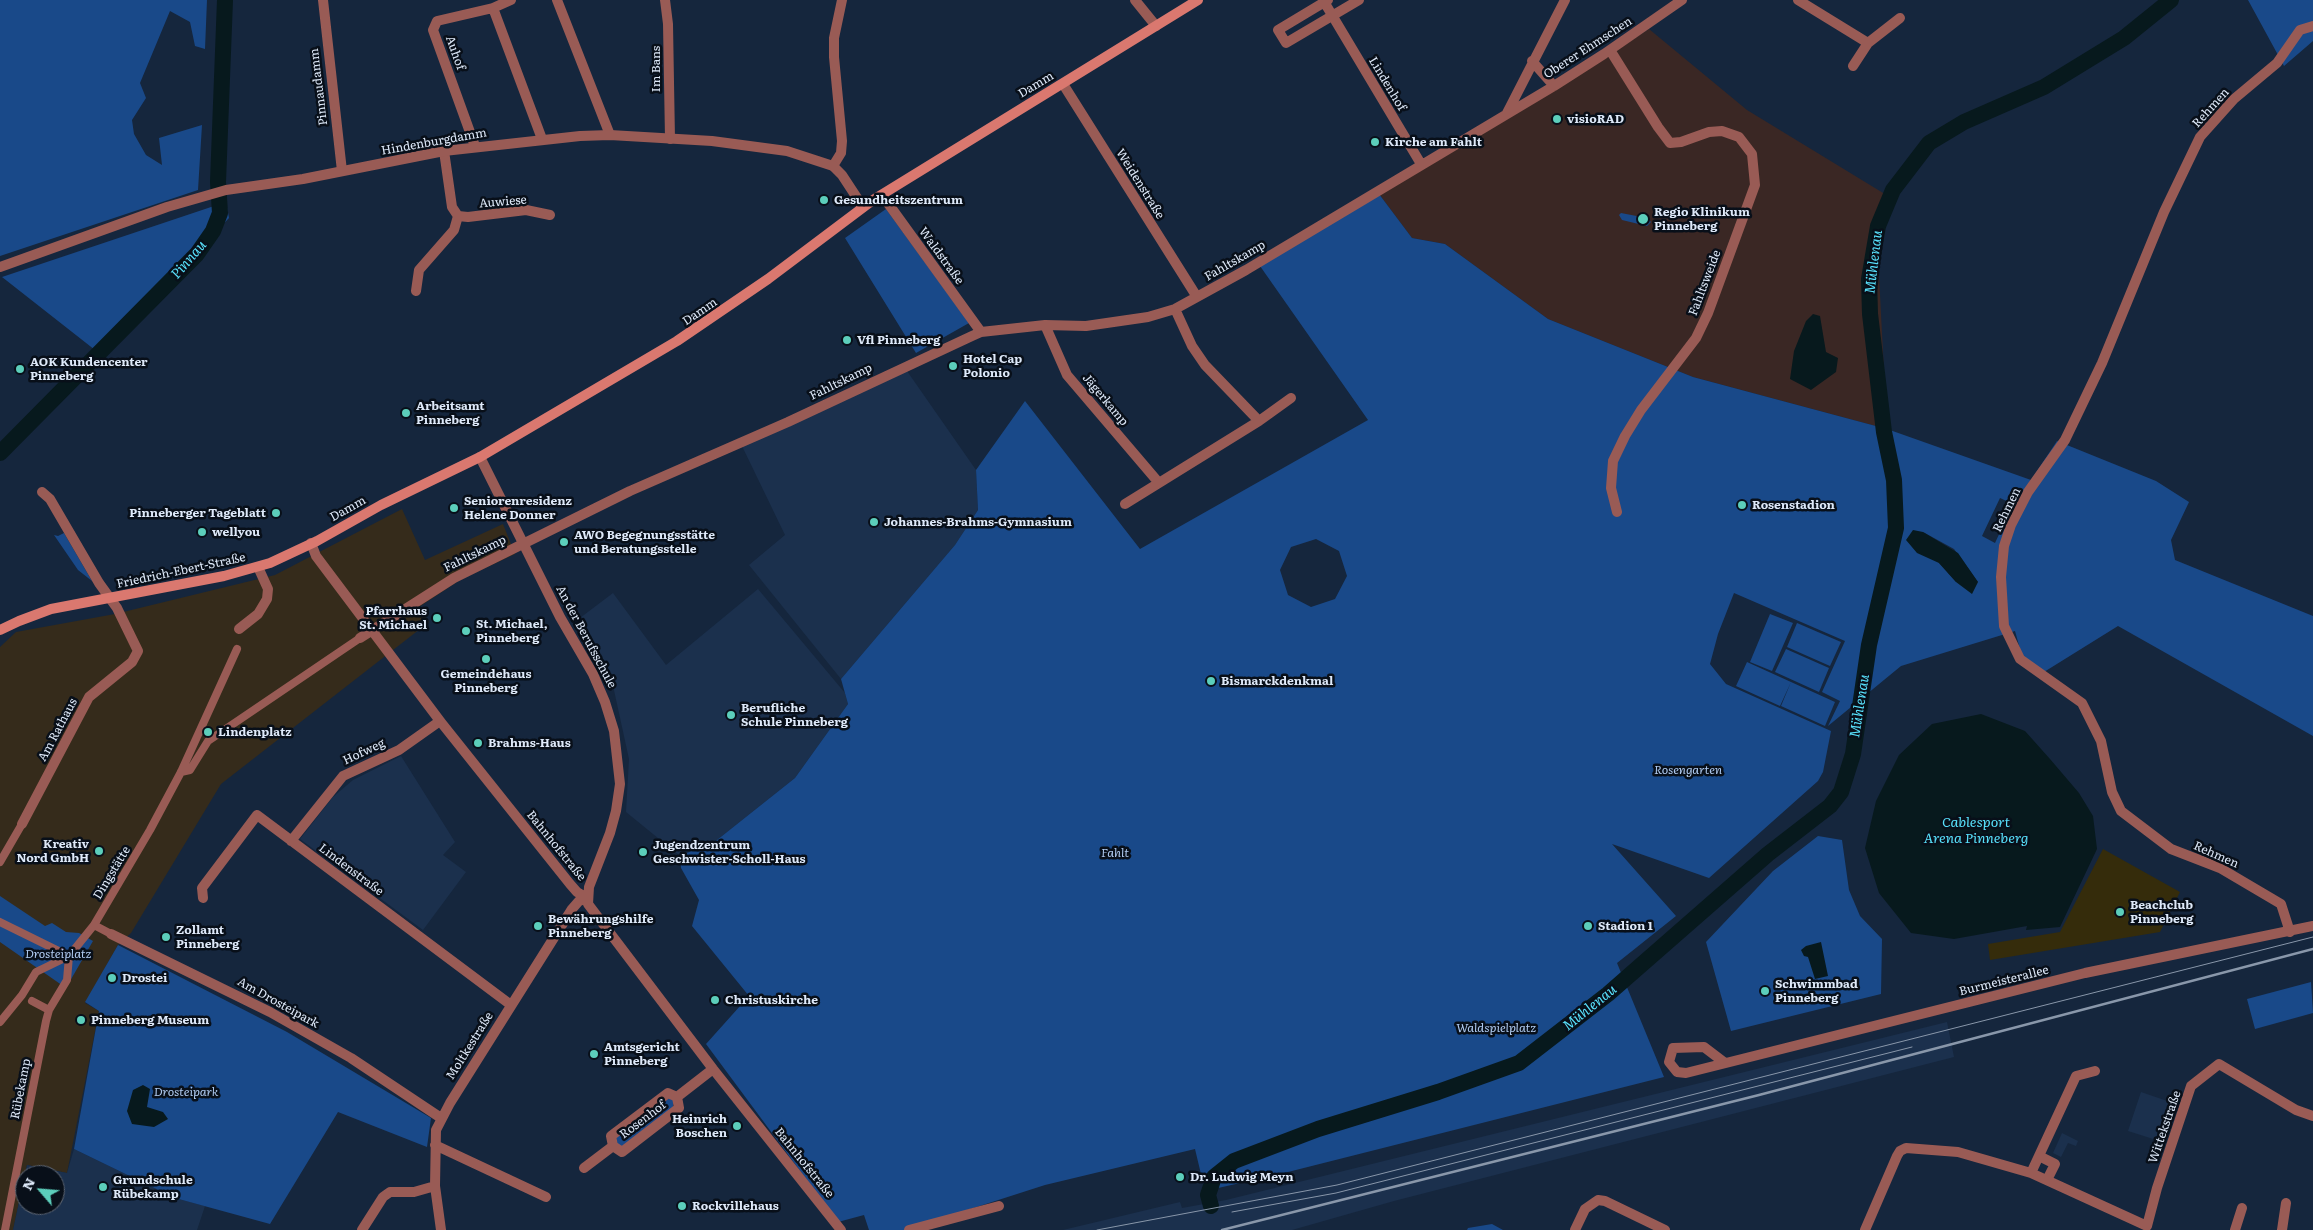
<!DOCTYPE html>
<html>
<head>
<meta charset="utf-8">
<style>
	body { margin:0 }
	#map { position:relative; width:2313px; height:1230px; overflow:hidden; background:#15263d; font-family:Literata,serif }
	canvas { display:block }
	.north { position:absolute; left:15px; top:1165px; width:50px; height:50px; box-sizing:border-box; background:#080f19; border:1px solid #5e6673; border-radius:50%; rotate:297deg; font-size:14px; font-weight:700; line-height:20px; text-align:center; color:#dee9f9 }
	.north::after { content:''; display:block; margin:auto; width:18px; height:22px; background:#5ccebb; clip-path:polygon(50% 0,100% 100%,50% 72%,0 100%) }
</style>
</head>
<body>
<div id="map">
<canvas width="2313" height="1230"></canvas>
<div class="north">N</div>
</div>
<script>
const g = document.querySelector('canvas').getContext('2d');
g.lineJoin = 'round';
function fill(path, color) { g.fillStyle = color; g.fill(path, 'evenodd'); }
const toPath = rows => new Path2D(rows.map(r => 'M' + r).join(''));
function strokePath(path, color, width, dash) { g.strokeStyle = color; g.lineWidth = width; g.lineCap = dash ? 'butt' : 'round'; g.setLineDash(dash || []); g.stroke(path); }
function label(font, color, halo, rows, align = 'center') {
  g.font = font + ' Literata,serif'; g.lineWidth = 5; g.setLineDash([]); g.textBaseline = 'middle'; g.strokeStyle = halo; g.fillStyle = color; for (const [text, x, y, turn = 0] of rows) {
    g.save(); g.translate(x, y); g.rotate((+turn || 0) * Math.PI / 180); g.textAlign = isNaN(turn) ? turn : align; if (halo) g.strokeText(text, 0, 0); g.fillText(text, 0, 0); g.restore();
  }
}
const commercial = toPath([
	[402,509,425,560,503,524,515,554,460,580,419,607,429,622,221,784,131,933,118,945,85,1003,99,1011,67,1173,27,1165,13,1230,0,1230,0,647,16,632,115,614,275,575]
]);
const built = toPath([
	[907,371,976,470,978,510,955,545,841,679,749,565,785,535,742,446],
	[758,589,845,693,848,704,795,778,717,840,680,856,626,812,629,759,612,681,576,621,613,593,666,665],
	[401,756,455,842,443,855,466,872,423,930,300,839,333,797,353,780],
	[1947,1022,1954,1057,1394,1201,1292,1230,1063,1230,1180,1202,1182,1208,1226,1200],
	[2141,1092,2179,1105,2166,1143,2128,1131],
	[2062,1133,2078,1141,2076,1146,2068,1143,2061,1157,2053,1153],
	[74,1149,175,1198,205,1206,197,1230,13,1230,27,1165,67,1173],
	[25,1175,55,1175,55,1205,25,1205]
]);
const medical = toPath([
	[1649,29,1747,110,1893,199,1878,256,1887,429,1693,377,1548,319,1445,244,1412,238,1379,194,1573,78]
]);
const green = toPath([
	[0,0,207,0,205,49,195,46,190,22,170,11,140,83,146,98,132,120,134,134,146,155,162,165,159,138,202,125,198,190,0,256],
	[2248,0,2313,0,2313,41,2284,66],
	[1379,194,1412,238,1445,244,1548,319,1693,377,1887,429,2031,480,2057,441,2156,481,2189,502,2171,540,2175,560,2313,616,2313,736,2118,626,2044,672,2022,656,2015,631,1901,666,1828,726,1840,701,1822,692,1845,641,1734,593,1718,634,1710,664,1726,684,1831,731,1823,772,1818,781,1709,878,1612,844,1676,916,1617,963,1664,1077,1284,1173,1205,1191,1195,1149,1045,1185,905,1230,869,1230,864,1215,838,1222,706,1044,749,996,692,926,699,900,681,868,680,856,717,840,795,778,848,704,841,679,955,545,978,510,976,470,1025,401,1140,549,1368,420,1260,266],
	[2000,498,2013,504,1995,543,1982,536],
	[1923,532,1954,549,1978,582,1956,582,1939,563],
	[1316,539,1339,551,1347,576,1335,599,1311,607,1288,595,1280,570,1291,547],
	[226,202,229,218,181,269,95,350,2,277],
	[886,209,969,323,916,353,845,238],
	[1621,213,1647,218,1651,222,1647,226,1622,220,1619,215],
	[64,533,92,581,78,570,54,535,58,536],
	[1770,614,1793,623,1772,671,1750,662],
	[1797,623,1841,642,1830,666,1787,647],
	[1786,649,1829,668,1819,692,1775,672],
	[1747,662,1791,682,1780,706,1736,686],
	[1791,682,1835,702,1825,726,1781,706],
	[1818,836,1842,840,1849,890,1860,916,1882,939,1881,994,1731,1031,1706,942,1773,871],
	[0,896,45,926,52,923,66,932,79,933,93,941,66,988,0,942],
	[118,945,287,1032,431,1118,427,1147,338,1112,270,1224,175,1198,74,1149,99,1011,85,1002],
	[2311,982,2313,1013,2255,1029,2247,999],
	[669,1098,673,1100,673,1109,623,1147,615,1144,616,1136],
	[1492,1224,1503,1230,1467,1230,1468,1228]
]);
const sand = toPath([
	[2103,849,2180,892,2160,932,1990,960,1988,944,2060,932]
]);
const water = toPath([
	[1813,314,1820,316,1826,352,1838,358,1836,372,1811,390,1790,379,1794,351,1806,321],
	[1913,530,1923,532,1958,553,1978,582,1972,594,1956,582,1939,563,1917,553,1906,540],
	[1981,714,2025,731,2050,759,2079,793,2093,816,2097,849,2060,927,2026,930,2027,926,1954,939,1911,933,1879,893,1865,848,1876,801,1899,755,1932,724],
	[1821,942,1828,976,1815,979,1808,957,1804,956,1801,950,1806,946],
	[143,1085,150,1089,147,1107,163,1112,168,1119,154,1127,132,1124,127,1111,133,1090]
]);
const river = toPath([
	[0,453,197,254,213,231,220,213,218,182,225,0],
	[1211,1206,1208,1195,1214,1177,1234,1161,1318,1129,1438,1092,1519,1063,1608,994,1768,854,1830,806,1841,792,1853,754,1869,645,1896,528,1894,480,1884,432,1870,314,1869,279,1878,226,1893,190,1929,143,1964,122,2044,87,2124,38,2171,0]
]);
const pedestrian = toPath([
	[181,772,190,770,208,741,360,638],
	[0,862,22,824],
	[0,922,69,956],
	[94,925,111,934],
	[32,1001,49,1010],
	[0,1022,22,995,36,972,69,956,94,925,150,830,181,772,237,649],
	[5,1230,46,1021,49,1010,67,980,69,956]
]);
const minor = toPath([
	[323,0,342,171],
	[557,0,610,135],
	[665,0,668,24,670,139],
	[1135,0,1156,26],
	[1323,0,1421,164],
	[1328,0,1278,30,1286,43,1359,0],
	[1798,0,1868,43],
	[493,8,542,139],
	[1610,50,1658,127,1670,143,1681,142,1709,132,1722,131,1739,137,1752,154,1755,185,1708,313,1696,338,1641,410,1625,436,1613,461,1611,488,1617,512],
	[1532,61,1554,86],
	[1853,66,1868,43,1900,18],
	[1063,84,1197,297],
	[1507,113,1565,0],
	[475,146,433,30,437,21,493,8,511,0],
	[444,151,452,207,458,216,468,217,526,210,550,215],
	[833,166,841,153,842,141,834,57,834,38,842,0],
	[882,195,981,332],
	[416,291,419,270,454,230,458,216],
	[1175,309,1192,346,1205,365,1259,421],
	[1045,325,1067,375,1159,483],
	[480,457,560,617,593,674,605,702,614,731,620,784,616,811,610,833,589,887,588,904,713,1069,841,1230],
	[1125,504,1259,421,1291,398],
	[311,543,316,556,440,721,570,884,577,892,587,898],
	[239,629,258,614,267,599,268,589,258,567],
	[360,638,454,578,630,491,788,422,972,336,981,332,1045,325,1086,326,1148,317,1175,309,1246,270,1554,86,1604,54,1682,0],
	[22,824,89,697,132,662,138,651,117,608,99,583,50,499,42,492],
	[291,841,343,776,399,750,440,721],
	[203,898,202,888,257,815,511,1005],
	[2290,932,2281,904,2220,868,2171,849,2121,811,2112,792,2101,741,2082,703,2020,659,2004,626,2001,577,2004,546,2011,525,2028,492,2065,440,2102,363,2164,212,2200,137,2234,99,2277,63,2300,30,2313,26],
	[111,934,270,1012,351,1058,441,1118],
	[1725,1063,1704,1047,1673,1048,1669,1062,1677,1072,1686,1073,2085,973,2313,926],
	[677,1097,713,1069],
	[435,1145,546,1197],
	[613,1146,622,1152,679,1108,677,1097],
	[613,1146,611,1136,668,1093,677,1097],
	[2039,1156,2055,1164,2047,1180],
	[584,1168,613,1146],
	[2031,1173,2147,1226,2157,1188,2191,1086,2219,1064,2296,1110,2313,1116],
	[362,1230,383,1197,390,1192,414,1192,435,1186],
	[441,1230,435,1186,436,1130,450,1103,572,909,579,901,587,898],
	[909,1230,999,1206],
	[1575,1230,1585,1209,1598,1200,1605,1201,1665,1230],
	[1865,1230,1897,1156,1900,1151,1906,1148,1958,1152,2031,1173,2076,1076,2095,1071],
	[2235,1230,2242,1208],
	[2282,1230,2286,1203]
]);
const tertiary = toPath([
	[0,267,167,207,226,190,303,179,444,151,580,136,610,135,712,141,787,151,833,166,842,175,863,207]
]);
const secondary = toPath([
	[0,630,19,621,51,609,224,576,270,563,317,541,381,505,480,457,677,341,768,279,873,200,1198,0]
]);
const tram = toPath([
	[1232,1212,1336,1193,1912,1047],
	[1097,1230,1337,1185,2313,937]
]);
const rail = toPath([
	[1222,1230,1759,1095,2313,949]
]);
const markers = [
	[1557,119,5,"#5ccebb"],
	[1375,142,5,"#5ccebb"],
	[824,200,5,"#5ccebb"],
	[1643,219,6,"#5ccebb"],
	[847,340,5,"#5ccebb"],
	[953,366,5,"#5ccebb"],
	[20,369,5,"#5ccebb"],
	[406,413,5,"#5ccebb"],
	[1742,505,5,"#5ccebb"],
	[454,508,5,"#5ccebb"],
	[276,513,5,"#5ccebb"],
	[874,522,5,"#5ccebb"],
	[202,532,5,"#5ccebb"],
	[564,542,5,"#5ccebb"],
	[437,618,5,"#5ccebb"],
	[466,631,5,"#5ccebb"],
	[486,659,5,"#5ccebb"],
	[1211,681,5,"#5ccebb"],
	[731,715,5,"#5ccebb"],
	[208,732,5,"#5ccebb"],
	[478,743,5,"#5ccebb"],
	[99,851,5,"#5ccebb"],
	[643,852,5,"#5ccebb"],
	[2120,912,5,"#5ccebb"],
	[538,926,5,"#5ccebb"],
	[1588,926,5,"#5ccebb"],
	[166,937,5,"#5ccebb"],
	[112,978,5,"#5ccebb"],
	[1765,991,5,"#5ccebb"],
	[715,1000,5,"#5ccebb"],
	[81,1020,5,"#5ccebb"],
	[594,1054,5,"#5ccebb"],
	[737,1126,5,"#5ccebb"],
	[1180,1177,5,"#5ccebb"],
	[103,1187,5,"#5ccebb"],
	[682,1206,5,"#5ccebb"]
];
const streetNames = [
	["Oberer Ehmschen",1588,48,-33],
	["Auhof",455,53,70],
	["Im Bans",656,69,-90],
	["Lindenhof",1387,84,59],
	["Damm",1036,85,-31],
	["Pinnaudamm",319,87,-97],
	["Rehmen",2211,108,-48],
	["Hindenburgdamm",434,142,-10],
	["Weidenstraße",1140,184,58],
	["Auwiese",503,202,-5],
	["Waldstraße",941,256,54],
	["Fahltskamp",1235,261,-30],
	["Fahltsweide",1705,283,-69],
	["Damm",700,312,-34],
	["Fahltskamp",841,382,-26],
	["Jägerkamp",1105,400,50],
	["Damm",348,509,-29],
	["Rehmen",2007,510,-64],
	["Fahltskamp",475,554,-26],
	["Friedrich-Ebert-Straße",181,571,-12],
	["An der Berufsschule",586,637,62],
	["Am Rathaus",58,730,-62],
	["Hofweg",364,752,-25],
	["Bahnhofstraße",556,846,51],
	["Rehmen",2216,855,24],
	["Lindenstraße",351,870,37],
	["Dingstätte",112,873,-59],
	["Burmeisterallee",2004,981,-14],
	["Am Drosteipark",278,1003,29],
	["Moltkestraße",470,1046,-58],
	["Rübekamp",21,1089,-79],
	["Rosenhof",643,1120,-37],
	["Wittekstraße",2165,1127,-71],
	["Bahnhofstraße",804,1163,51]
];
const poiNames = [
	["visioRAD",1567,119],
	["Kirche am Fahlt",1385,142],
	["Gesundheitszentrum",834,200],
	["Regio Klinikum",1654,212],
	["Pinneberg",1654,226],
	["Vfl Pinneberg",857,340],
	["Hotel Cap",963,359],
	["Polonio",963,373],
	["AOK Kundencenter",30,362],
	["Pinneberg",30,376],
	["Arbeitsamt",416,406],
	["Pinneberg",416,420],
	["Seniorenresidenz",464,501],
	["Helene Donner",464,515],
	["Rosenstadion",1752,505],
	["Pinneberger Tageblatt",266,513,"right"],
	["Johannes-Brahms-Gymnasium",884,522],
	["wellyou",212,532],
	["AWO Begegnungsstätte",574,535],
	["und Beratungsstelle",574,549],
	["Pfarrhaus",427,611,"right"],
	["St. Michael",427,625,"right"],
	["St. Michael,",476,624],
	["Pinneberg",476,638],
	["Gemeindehaus",486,674,"center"],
	["Pinneberg",486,688,"center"],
	["Bismarckdenkmal",1221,681],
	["Berufliche",741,708],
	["Schule Pinneberg",741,722],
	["Lindenplatz",218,732],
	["Brahms-Haus",488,743],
	["Kreativ",89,844,"right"],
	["Nord GmbH",89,858,"right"],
	["Jugendzentrum",653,845],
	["Geschwister-Scholl-Haus",653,859],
	["Beachclub",2130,905],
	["Pinneberg",2130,919],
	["Bewährungshilfe",548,919],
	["Pinneberg",548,933],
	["Stadion 1",1598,926],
	["Zollamt",176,930],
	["Pinneberg",176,944],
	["Drostei",122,978],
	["Schwimmbad",1775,984],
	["Pinneberg",1775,998],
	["Christuskirche",725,1000],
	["Pinneberg Museum",91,1020],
	["Amtsgericht",604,1047],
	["Pinneberg",604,1061],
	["Heinrich",727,1119,"right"],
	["Boschen",727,1133,"right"],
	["Dr. Ludwig Meyn",1190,1177],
	["Grundschule",113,1180],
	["Rübekamp",113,1194],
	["Rockvillehaus",692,1206]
];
const parkNames = [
	["Rosengarten",1688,770],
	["Fahlt",1115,853],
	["Drosteiplatz",58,954],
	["Waldspielplatz",1496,1028],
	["Drosteipark",186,1092]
];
const waterNames = [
	["Pinnau",189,260,-49],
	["Mühlenau",1874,262,-83],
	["Mühlenau",1860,706,-81],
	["Cablesport",1976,823],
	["Arena Pinneberg",1976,839],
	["Mühlenau",1590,1008,-39]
];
fill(commercial, '#352b1b');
fill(built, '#1b304d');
fill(medical, '#3a2724');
fill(green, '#194989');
fill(sand, '#352c0b');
fill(water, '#07191d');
strokePath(river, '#07191d', 16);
strokePath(pedestrian, '#995b55', 8);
strokePath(minor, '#995b55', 10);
strokePath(tertiary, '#995b55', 10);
strokePath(secondary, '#da786f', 10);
strokePath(tram, '#8997aa', 1);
strokePath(rail, '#8997aa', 2.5);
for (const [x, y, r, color] of markers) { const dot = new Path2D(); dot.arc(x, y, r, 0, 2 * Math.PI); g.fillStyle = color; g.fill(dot); strokePath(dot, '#080f19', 2); }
label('12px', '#dee9f9', '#080f19', streetNames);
label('bold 12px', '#dee9f9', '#080f19', poiNames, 'left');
label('italic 12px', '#b0cbf1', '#080f19', parkNames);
label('italic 14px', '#58e0fb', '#080f19', waterNames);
</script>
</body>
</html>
